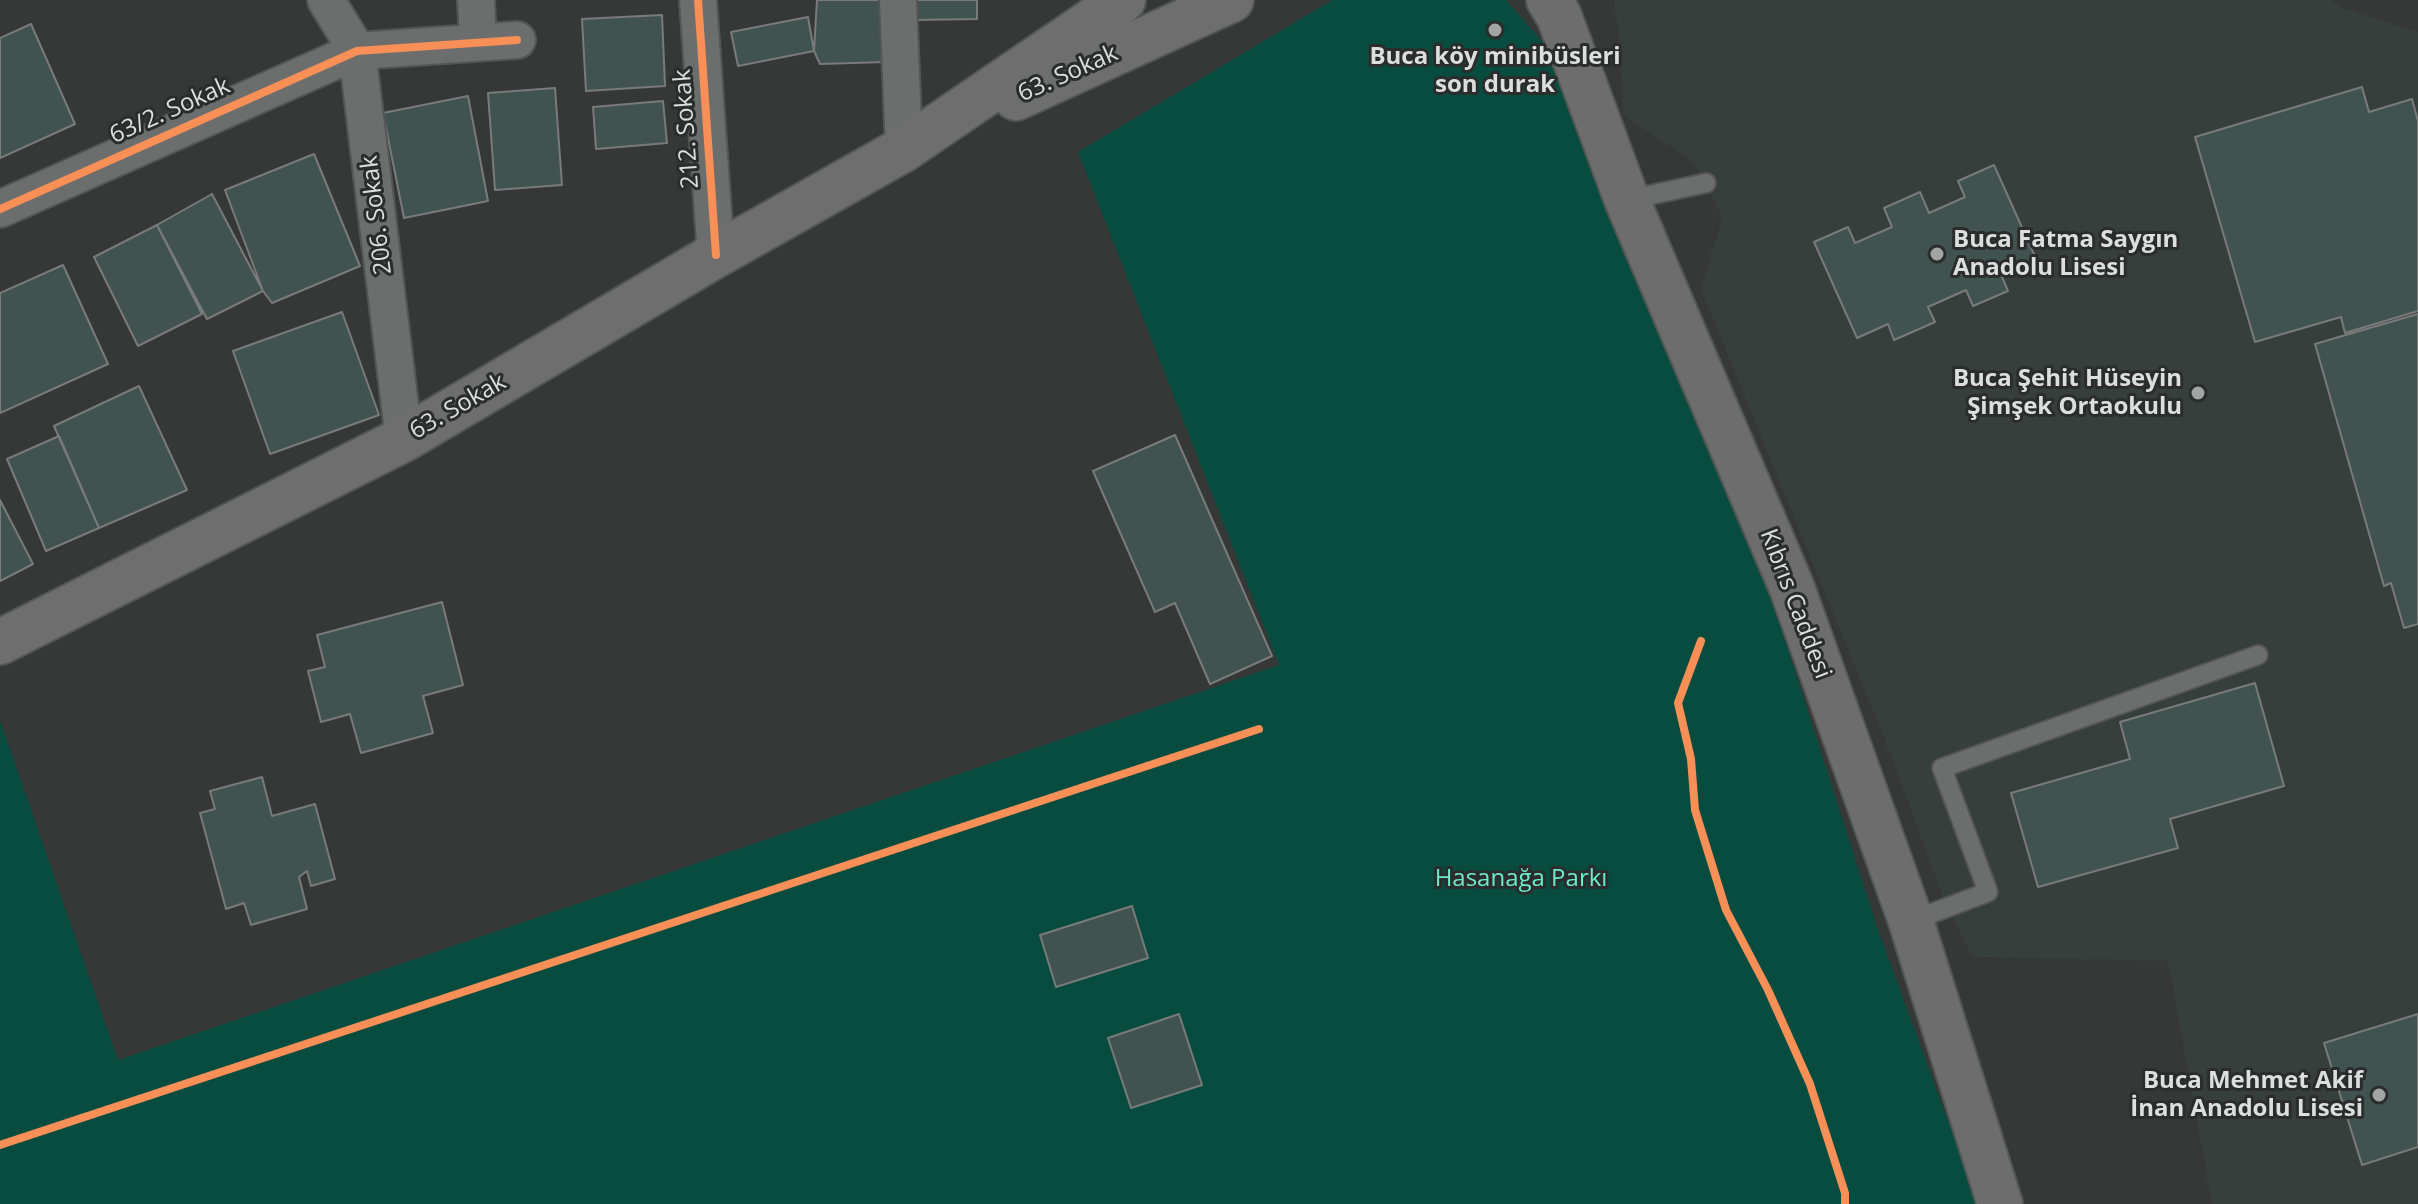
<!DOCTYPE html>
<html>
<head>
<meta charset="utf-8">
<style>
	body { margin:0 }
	canvas { display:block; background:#363737 }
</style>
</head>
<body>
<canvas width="2418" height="1204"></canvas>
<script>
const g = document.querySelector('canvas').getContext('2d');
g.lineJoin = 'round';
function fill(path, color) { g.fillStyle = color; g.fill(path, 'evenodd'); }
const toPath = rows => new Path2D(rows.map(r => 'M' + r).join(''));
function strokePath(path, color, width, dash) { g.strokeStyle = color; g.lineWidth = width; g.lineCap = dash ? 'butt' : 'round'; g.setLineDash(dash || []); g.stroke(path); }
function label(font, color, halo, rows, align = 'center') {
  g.font = font + ' "Open Sans",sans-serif'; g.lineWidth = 6; g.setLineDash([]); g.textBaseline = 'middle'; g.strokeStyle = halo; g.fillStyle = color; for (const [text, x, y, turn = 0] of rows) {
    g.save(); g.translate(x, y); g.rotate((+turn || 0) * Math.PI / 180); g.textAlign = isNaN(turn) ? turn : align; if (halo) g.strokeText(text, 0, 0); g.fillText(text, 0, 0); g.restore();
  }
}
const built = toPath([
	[1614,0,2331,0,2342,8,2418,32,2418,1204,2212,1204,2168,961,1972,957,1947,908,1887,745,1701,289,1722,218,1706,184,1691,160,1623,115,1620,46]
]);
const green = toPath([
	[1332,0,1506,0,1545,45,1762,568,1877,927,1967,1173,1976,1204,0,1204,0,720,118,1060,1279,665,1078,152]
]);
const building = toPath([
	[817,0,883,0,885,62,820,64,814,51,817,0],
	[914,0,977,0,977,19,914,20,914,0],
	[662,15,665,86,586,91,582,19,662,15],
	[808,17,814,51,738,66,731,32,808,17],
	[31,24,75,124,0,158,0,38,31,24],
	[2362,87,2369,112,2412,99,2418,121,2418,311,2345,333,2341,317,2255,342,2195,137,2362,87],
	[555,88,562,185,495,190,488,93,555,88],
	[468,96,488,201,404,218,383,113,468,96],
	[663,101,667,143,596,149,593,107,663,101],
	[314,154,360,266,272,303,263,291,225,190,314,154],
	[1994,165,2037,261,2002,277,2008,291,1973,306,1966,290,1928,307,1935,322,1894,340,1888,324,1857,338,1814,242,1848,227,1855,243,1892,227,1884,208,1920,192,1929,213,1965,197,1958,181,1994,165],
	[212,194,263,291,207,319,157,225,212,194],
	[157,225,202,314,138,346,94,257,157,225],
	[63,265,108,364,0,413,0,293,63,265],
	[342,312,379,415,270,454,233,351,342,312],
	[2418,314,2418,624,2404,628,2391,583,2384,586,2315,344,2418,314],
	[139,386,187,490,99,528,54,426,139,386],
	[1175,435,1272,656,1210,684,1175,603,1155,612,1093,471,1175,435],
	[59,436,99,528,46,551,7,459,59,436],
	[0,500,33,564,0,581,0,500],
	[442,602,463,685,423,696,433,733,361,753,350,714,321,722,308,671,325,667,317,635,442,602],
	[2255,683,2284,786,2170,819,2178,848,2038,887,2011,793,2130,759,2120,722,2255,683],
	[262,777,272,816,315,804,335,879,311,886,307,871,299,877,307,909,251,925,244,903,226,909,200,813,215,809,210,791,262,777],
	[1132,906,1148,958,1056,987,1040,935,1132,906],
	[1179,1014,1202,1085,1131,1108,1108,1038,1179,1014],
	[2418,1014,2418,1147,2362,1165,2324,1043,2418,1014]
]);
const lane = toPath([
	[1627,200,1706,183],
	[1911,921,1988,892,1942,768,2258,655]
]);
const street = toPath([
	[326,0,357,51,404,439],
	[476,0,478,42],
	[698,0,716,255],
	[898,0,904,149],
	[0,209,357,51,517,40]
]);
const secondary = toPath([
	[1016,98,1231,0],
	[0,642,404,439,716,255,904,149,1123,0]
]);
const primary = toPath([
	[1549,0,1559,16,1627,200,1792,588,1911,921,2000,1204]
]);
const cycleway = toPath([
	[698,0,716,255],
	[0,209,357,51,517,40],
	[1701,641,1678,703,1691,759,1695,810,1726,910,1768,990,1810,1084,1845,1193,1845,1204],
	[0,1145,1259,729]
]);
const markers = [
	[1495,30,8,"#a3a4a4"],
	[1937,254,8,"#a3a4a4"],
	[2198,393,8,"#a3a4a4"],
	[2379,1095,8,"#a3a4a4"]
];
const poiNames = [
	["Buca köy minibüsleri",1495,57,"center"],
	["son durak",1495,85,"center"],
	["Buca Fatma Saygın",1953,240,"left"],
	["Anadolu Lisesi",1953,268,"left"],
	["Buca Şehit Hüseyin",2182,379],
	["Şimşek Ortaokulu",2182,407],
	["Buca Mehmet Akif",2363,1081],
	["İnan Anadolu Lisesi",2363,1109]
];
const streetNames = [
	["63. Sokak",1068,74,-24],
	["63/2. Sokak",170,111,-24],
	["212. Sokak",687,129,-94],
	["206. Sokak",377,215,-97],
	["63. Sokak",458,407,-30],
	["Kıbrıs Caddesi",1795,604,69]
];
const parkNames = [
	["Hasanağa Parkı",1521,879]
];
fill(built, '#363f3b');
fill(green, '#084c3f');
fill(building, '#415350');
strokePath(building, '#797a7a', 2);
strokePath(lane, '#545555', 22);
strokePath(street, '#545555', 40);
strokePath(secondary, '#545555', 48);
strokePath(primary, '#545555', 48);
strokePath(lane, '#6c6d6d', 18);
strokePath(street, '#6c6d6d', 36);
strokePath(secondary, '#6e6e6e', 44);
strokePath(primary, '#6d6d6d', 44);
strokePath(cycleway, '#f78f57', 8);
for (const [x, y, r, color] of markers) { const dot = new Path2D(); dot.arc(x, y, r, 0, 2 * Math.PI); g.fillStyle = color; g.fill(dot); strokePath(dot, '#2b2d2d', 3); }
label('bold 24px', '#dddfde', '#2b2d2d', poiNames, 'right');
label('24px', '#dddfde', '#2b2d2d', streetNames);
label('24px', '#6aebcb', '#2b2d2d', parkNames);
</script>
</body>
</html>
